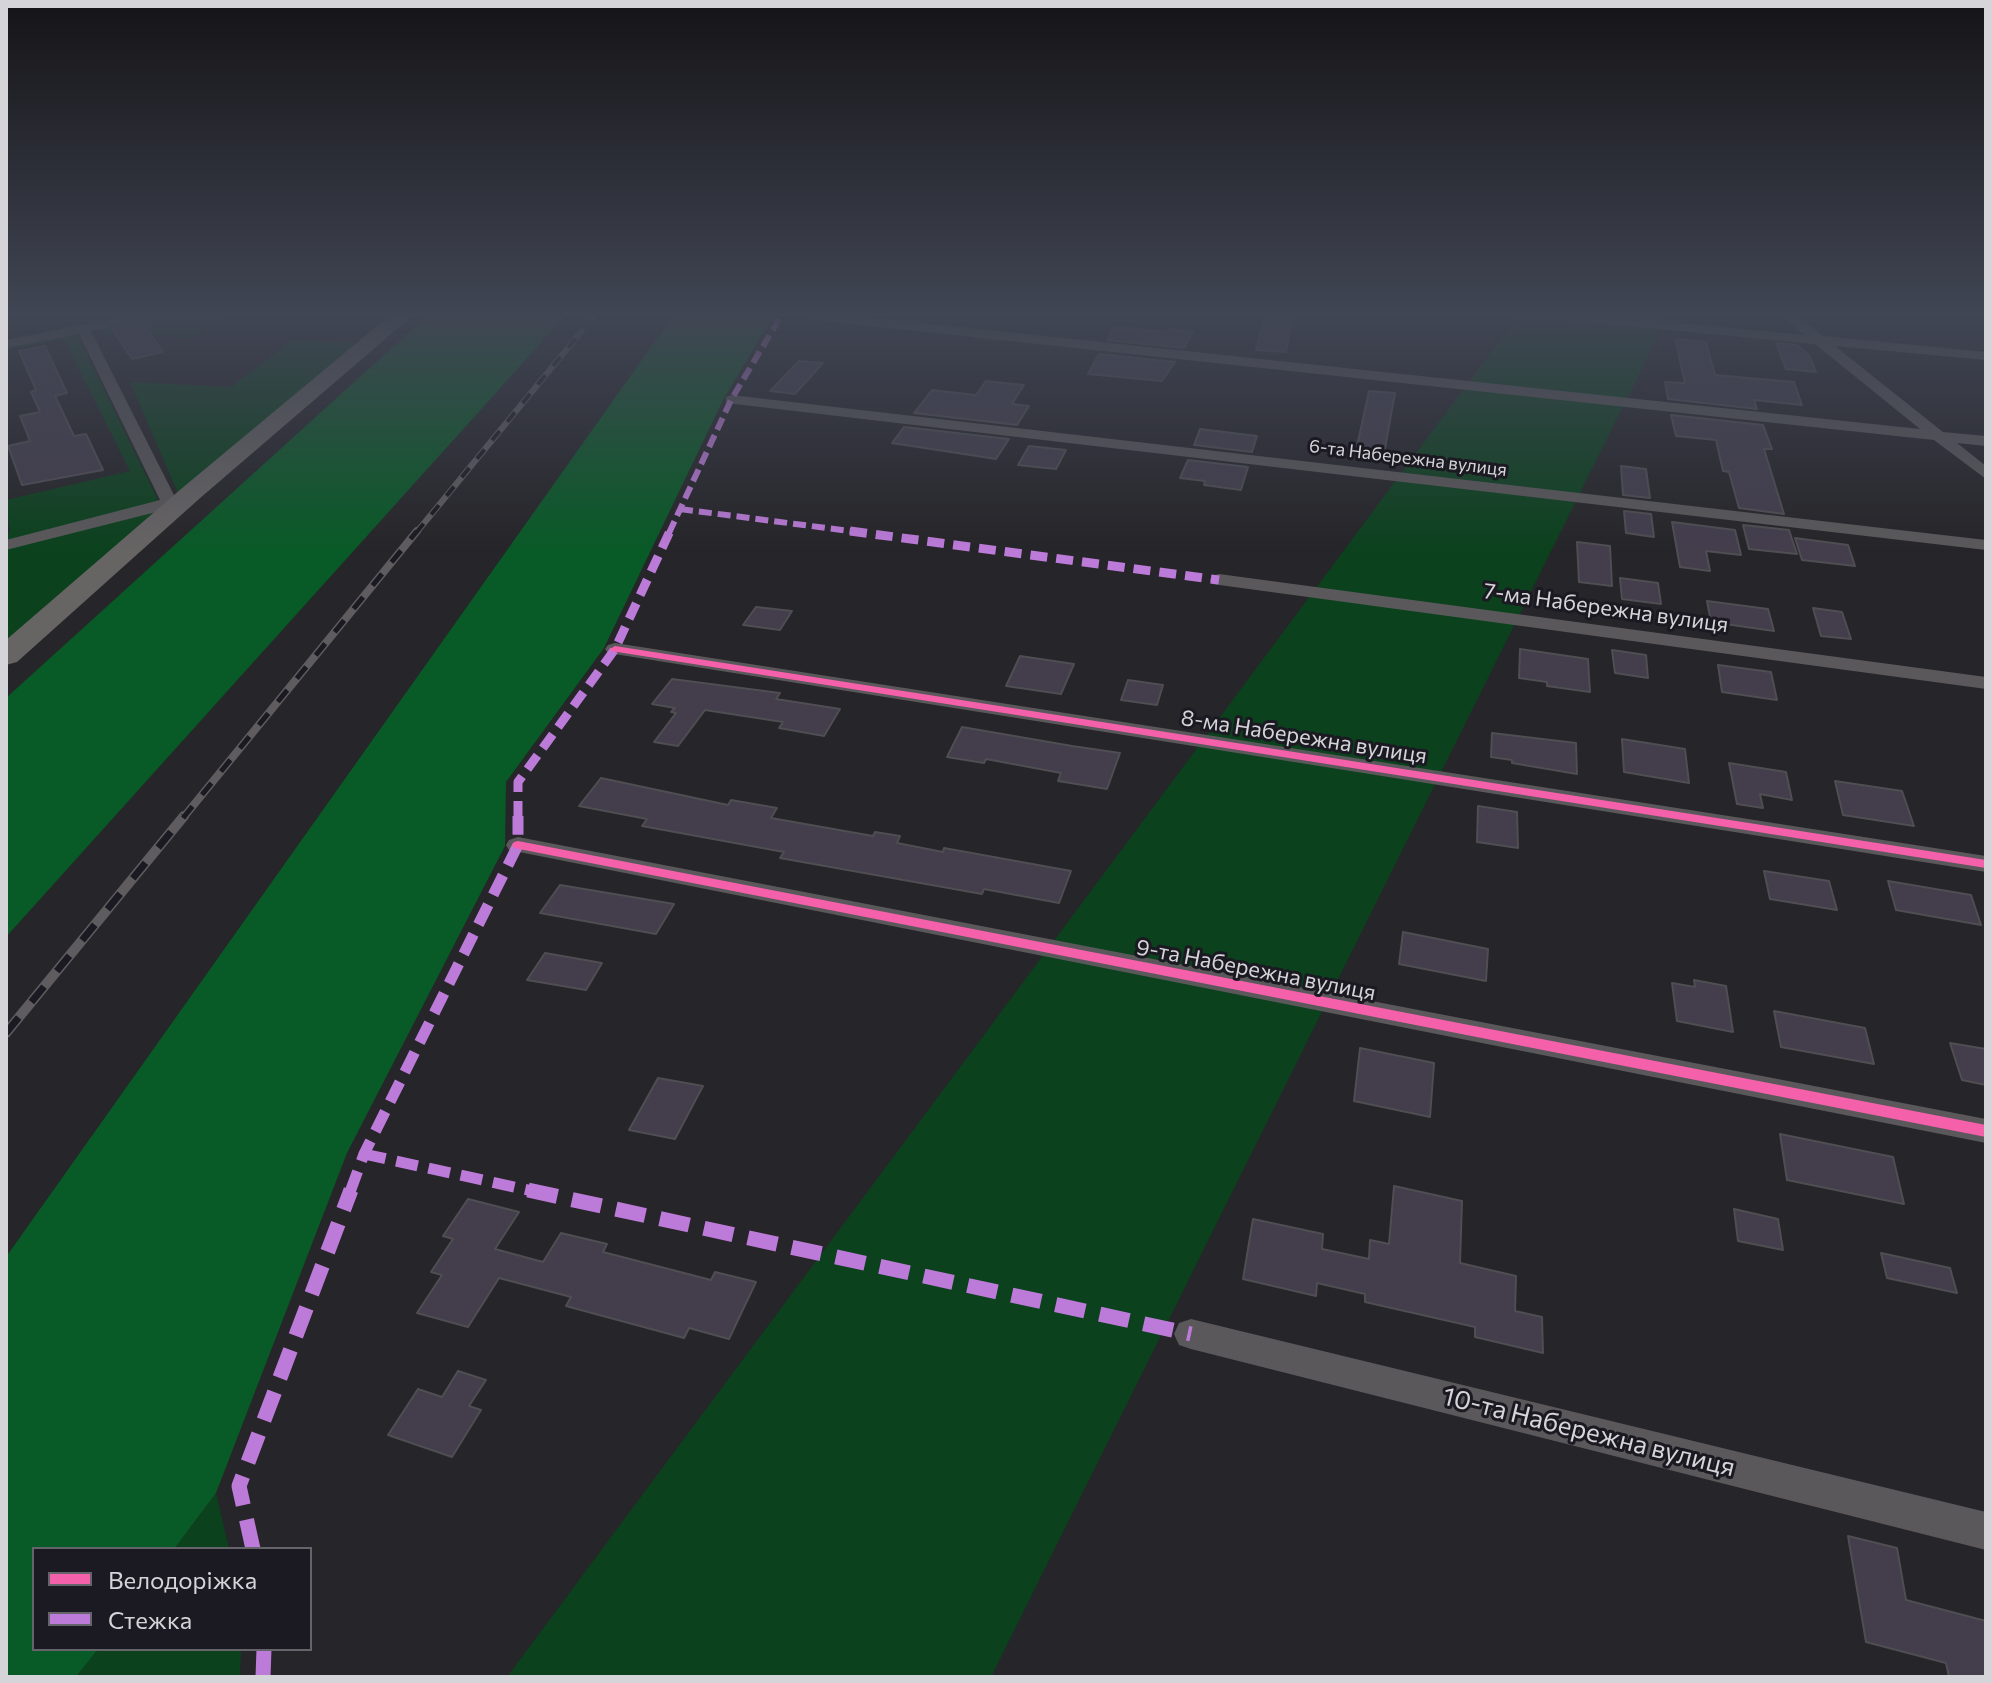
<!DOCTYPE html>
<html>
<head>
<meta charset="utf-8">
<style>
	body { margin:0 }
	#map { position:relative; width:1992px; height:1683px; overflow:hidden; background:#262529; font-family:Commissioner,sans-serif }
	canvas { display:block }
	.frame { position:absolute; inset:0; border:8px solid #d5d4d9; pointer-events:none }
	.legend { position:absolute; left:32px; top:1547px; width:280px; height:104px; box-sizing:border-box; background:#1b1921; border:2px solid #65646b; margin:0; padding:10px 14px; list-style:none; font-size:24px; color:#d5d4d9 }
	.legend li { display:flex; align-items:center; gap:16px; height:40px }
	.legend b { width:40px; border:2px solid #65646b }
</style>
</head>
<body>
<div id="map">
<canvas width="1992" height="1683"></canvas>
<div class="frame"></div>
<ul class="legend">
<li><b style="height:10px;background:#f560ab"></b>Велодоріжка</li>
<li><b style="height:10px;background:#bd7bd9"></b>Стежка</li>
</ul>
</div>
<script>
const g = document.querySelector('canvas').getContext('2d');
g.lineJoin = 'round';
function fill(path, color) { g.fillStyle = color; g.fill(path, 'evenodd'); }
const toPath = rows => new Path2D(rows.map(r => 'M' + r).join(''));
function strokePath(path, color, width, dash) { g.strokeStyle = color; g.lineWidth = width; g.lineCap = dash ? 'butt' : 'round'; g.setLineDash(dash || []); g.stroke(path); }
function label(font, color, halo, rows, align = 'center') {
  g.font = font + ' Commissioner,sans-serif'; g.lineWidth = 6; g.setLineDash([]); g.textBaseline = 'middle'; g.strokeStyle = halo; g.fillStyle = color; for (const [text, x, y, turn = 0] of rows) {
    g.save(); g.translate(x, y); g.rotate((+turn || 0) * Math.PI / 180); g.textAlign = isNaN(turn) ? turn : align; if (halo) g.strokeText(text, 0, 0); g.fillText(text, 0, 0); g.restore();
  }
}
const green = toPath([
	[162,316,226,316,194,338,104,334,101,328],
	[1518,316,1668,316,991,1677,507,1677],
	[76,333,160,504,6,542,6,534,10,532,6,500,130,471,64,339,6,350,6,346],
	[293,340,359,343,189,491,177,491,130,382,231,387],
	[169,507,6,644,6,547],
	[216,1493,229,1549,174,1549],
	[98,1649,241,1649,240,1677,76,1677]
]);
const forest = toPath([
	[427,316,565,316,6,937,6,698],
	[673,316,773,316,723,400,604,648,506,782,505,846,347,1153,216,1493,174,1549,34,1549,34,1649,98,1649,76,1677,6,1677,6,1257]
]);
const building = toPath([
	[1265,316,1293,316,1286,352,1256,350,1265,316],
	[142,322,163,352,132,359,112,329,142,322],
	[1114,327,1167,332,1169,329,1193,332,1184,348,1107,340,1114,327],
	[1675,339,1706,342,1715,375,1794,382,1802,405,1754,400,1757,409,1668,399,1665,382,1685,383,1675,339],
	[1776,343,1797,345,1809,355,1816,372,1786,369,1776,343],
	[45,346,67,393,55,396,74,436,86,434,103,470,22,485,8,446,30,441,20,416,40,412,31,392,36,390,19,351,45,346],
	[1099,354,1175,362,1162,381,1088,374,1099,354],
	[799,361,823,363,795,394,770,391,799,361],
	[986,381,1024,385,1012,404,1029,406,1017,425,914,413,932,390,976,395,986,381],
	[1369,391,1395,393,1384,454,1356,451,1369,391],
	[1671,415,1763,425,1772,449,1764,449,1784,514,1739,508,1729,472,1723,471,1716,440,1676,436,1671,415],
	[904,427,1009,439,996,459,892,443,904,427],
	[1200,429,1257,436,1252,452,1194,445,1200,429],
	[1029,446,1066,450,1056,469,1018,465,1029,446],
	[1188,460,1248,467,1241,490,1204,485,1205,481,1180,478,1188,460],
	[1621,466,1646,469,1650,498,1623,495,1621,466],
	[1624,511,1651,514,1654,537,1626,533,1624,511],
	[1672,522,1735,530,1741,555,1706,551,1710,571,1680,567,1672,522],
	[1743,525,1789,530,1797,554,1749,549,1743,525],
	[1795,538,1848,545,1855,566,1802,560,1795,538],
	[1577,542,1610,546,1612,586,1579,582,1577,542],
	[1620,578,1658,583,1661,604,1622,599,1620,578],
	[1707,601,1768,609,1774,631,1711,622,1707,601],
	[756,607,792,611,780,630,743,625,756,607],
	[1813,608,1842,612,1851,639,1821,636,1813,608],
	[1520,649,1588,659,1590,692,1547,686,1547,682,1519,678,1520,649],
	[1612,650,1646,655,1648,678,1615,673,1612,650],
	[1020,656,1074,664,1061,694,1006,686,1020,656],
	[1718,665,1771,672,1777,700,1722,692,1718,665],
	[672,679,780,693,776,699,840,709,824,736,779,728,783,722,705,710,678,746,654,742,676,713,671,712,675,708,652,704,672,679],
	[1128,680,1163,685,1157,705,1121,700,1128,680],
	[962,727,1072,746,1120,753,1107,789,1058,781,1061,773,986,759,984,763,947,757,962,727],
	[1492,733,1576,743,1577,774,1512,763,1512,760,1491,757,1492,733],
	[1622,739,1685,749,1689,783,1624,772,1622,739],
	[1729,763,1786,772,1792,800,1760,794,1763,808,1737,804,1729,763],
	[601,778,728,805,731,800,777,808,771,818,873,836,875,832,900,836,897,843,943,852,944,848,1071,871,1059,903,984,889,982,894,780,858,784,852,642,826,647,819,579,806,601,778],
	[1835,781,1902,791,1914,826,1843,815,1835,781],
	[1478,806,1517,812,1518,848,1477,842,1478,806],
	[1764,871,1829,881,1837,910,1770,899,1764,871],
	[1888,881,1971,895,1981,925,1896,910,1888,881],
	[560,885,674,904,656,934,540,913,560,885],
	[1403,932,1488,949,1486,981,1399,964,1403,932],
	[545,953,602,963,586,990,527,980,545,953],
	[1694,980,1726,986,1733,1032,1677,1021,1672,983,1695,987,1694,980],
	[1774,1011,1865,1028,1874,1064,1781,1047,1774,1011],
	[1950,1043,1986,1049,1986,1085,1962,1080,1950,1043],
	[1360,1048,1434,1063,1430,1117,1354,1101,1360,1048],
	[658,1078,703,1086,675,1139,629,1130,658,1078],
	[1780,1134,1893,1157,1904,1204,1787,1180,1780,1134],
	[1394,1186,1462,1201,1460,1263,1516,1276,1515,1311,1542,1317,1543,1353,1475,1337,1475,1327,1365,1302,1365,1294,1317,1283,1316,1296,1243,1279,1253,1219,1323,1234,1322,1249,1369,1259,1370,1240,1389,1244,1394,1186],
	[468,1199,519,1212,495,1249,543,1262,561,1233,607,1244,603,1252,711,1280,715,1272,756,1282,729,1339,689,1328,684,1338,566,1306,571,1297,499,1278,468,1327,417,1313,442,1275,431,1272,453,1239,443,1236,468,1199],
	[1734,1209,1778,1219,1783,1250,1738,1241,1734,1209],
	[1881,1253,1950,1268,1957,1293,1887,1278,1881,1253],
	[458,1371,486,1380,469,1406,481,1410,452,1457,388,1435,418,1389,442,1397,458,1371],
	[1848,1536,1897,1548,1906,1600,1986,1621,1986,1677,1949,1677,1946,1663,1866,1642,1848,1536]
]);
const street = toPath([
	[126,316,156,316,91,331,174,495,185,491,194,496,176,507,6,550,6,540,160,500,79,334,6,348,6,340,126,316],
	[807,316,856,316,1920,429,1815,344,1562,320,1555,316,1610,316,1804,335,1782,316,1798,316,1823,336,1986,352,1986,360,1835,346,1943,432,1986,436,1986,446,1957,443,1986,466,1986,479,1934,440,814,320,807,316],
	[731,395,1986,540,1986,550,726,403,726,397,731,395],
	[1219,574,1986,677,1986,689,1212,584,1210,580,1212,576,1219,574],
	[615,643,1986,856,1986,872,608,653,605,649,608,645,615,643],
	[518,837,1986,1119,1986,1143,509,850,506,845,509,840,518,837],
	[1191,1319,1986,1512,1986,1550,1191,1349,1179,1345,1174,1334,1179,1323,1191,1319]
]);
const primary = toPath([
	[389,316,412,316,199,499,17,662,6,665,6,640,181,489,389,316]
]);
const railFar2 = toPath([
	[416,533,594,316]
]);
const railFar1 = toPath([
	[183,818,417,531]
]);
const rail = toPath([
	[6,1033,184,816]
]);
const quietFar3 = toPath([
	[680,509,865,533],
	[669,533,731,400,781,316]
]);
const quietFar2 = toPath([
	[850,531,1219,580],
	[518,818,518,782,615,649,670,531]
]);
const quietFar1 = toPath([
	[364,1154,537,1192],
	[350,1192,364,1154,518,845,518,816]
]);
const quiet = toPath([
	[528,1190,1191,1334],
	[253,1549,239,1486,351,1190],
	[263,1677,264,1649]
]);
const cycleway = toPath([
	[615,646,1986,860,1986,868,611,651,610,649,615,646],
	[518,841,1986,1125,1986,1137,514,848,512,845,514,842,518,841]
]);
const farStreetnames = [
	["6-та Набережна вулиця",1408,458,7]
];
const streetNames = [
	["7-ма Набережна вулиця",1606,608,8],
	["8-ма Набережна вулиця",1304,737,9],
	["9-та Набережна вулиця",1256,970,11]
];
const nearStreetnames = [
	["10-та Набережна вулиця",1589,1432,14]
];
fill(green, '#0b411d');
fill(forest, '#085a26');
fill(building, '#433d4c');
strokePath(building, '#4f4e52', 2);
fill(street, '#5a585a');
fill(primary, '#676464');
strokePath(railFar2, '#5e5c5f', 6);
strokePath(railFar1, '#5e5c5f', 8);
strokePath(rail, '#5e5c5f', 10);
strokePath(railFar2, '#1b1921', 4, [12]);
strokePath(railFar1, '#1b1921', 5, [15]);
strokePath(rail, '#1b1921', 7, [20]);
strokePath(quietFar3, '#bd7bd9', 6, [13, 6]);
strokePath(quietFar2, '#bd7bd9', 9, [17, 9]);
strokePath(quietFar1, '#bd7bd9', 11, [22, 11]);
strokePath(quiet, '#bd7bd9', 15, [30, 15]);
fill(cycleway, '#f560ab');
const sky = g.createLinearGradient(0, 0, 0, 552);
sky.addColorStop(0, '#151417');
sky.addColorStop(0.57, '#414654');
sky.addColorStop(1, '#41465400');
g.fillStyle = sky;
g.fillRect(0, 0, 1992, 552);
label('18px', '#d5d4d9', '#1b1921', farStreetnames);
label('22px', '#d5d4d9', '#1b1921', streetNames);
label('26px', '#d5d4d9', '#1b1921', nearStreetnames);
</script>
</body>
</html>
